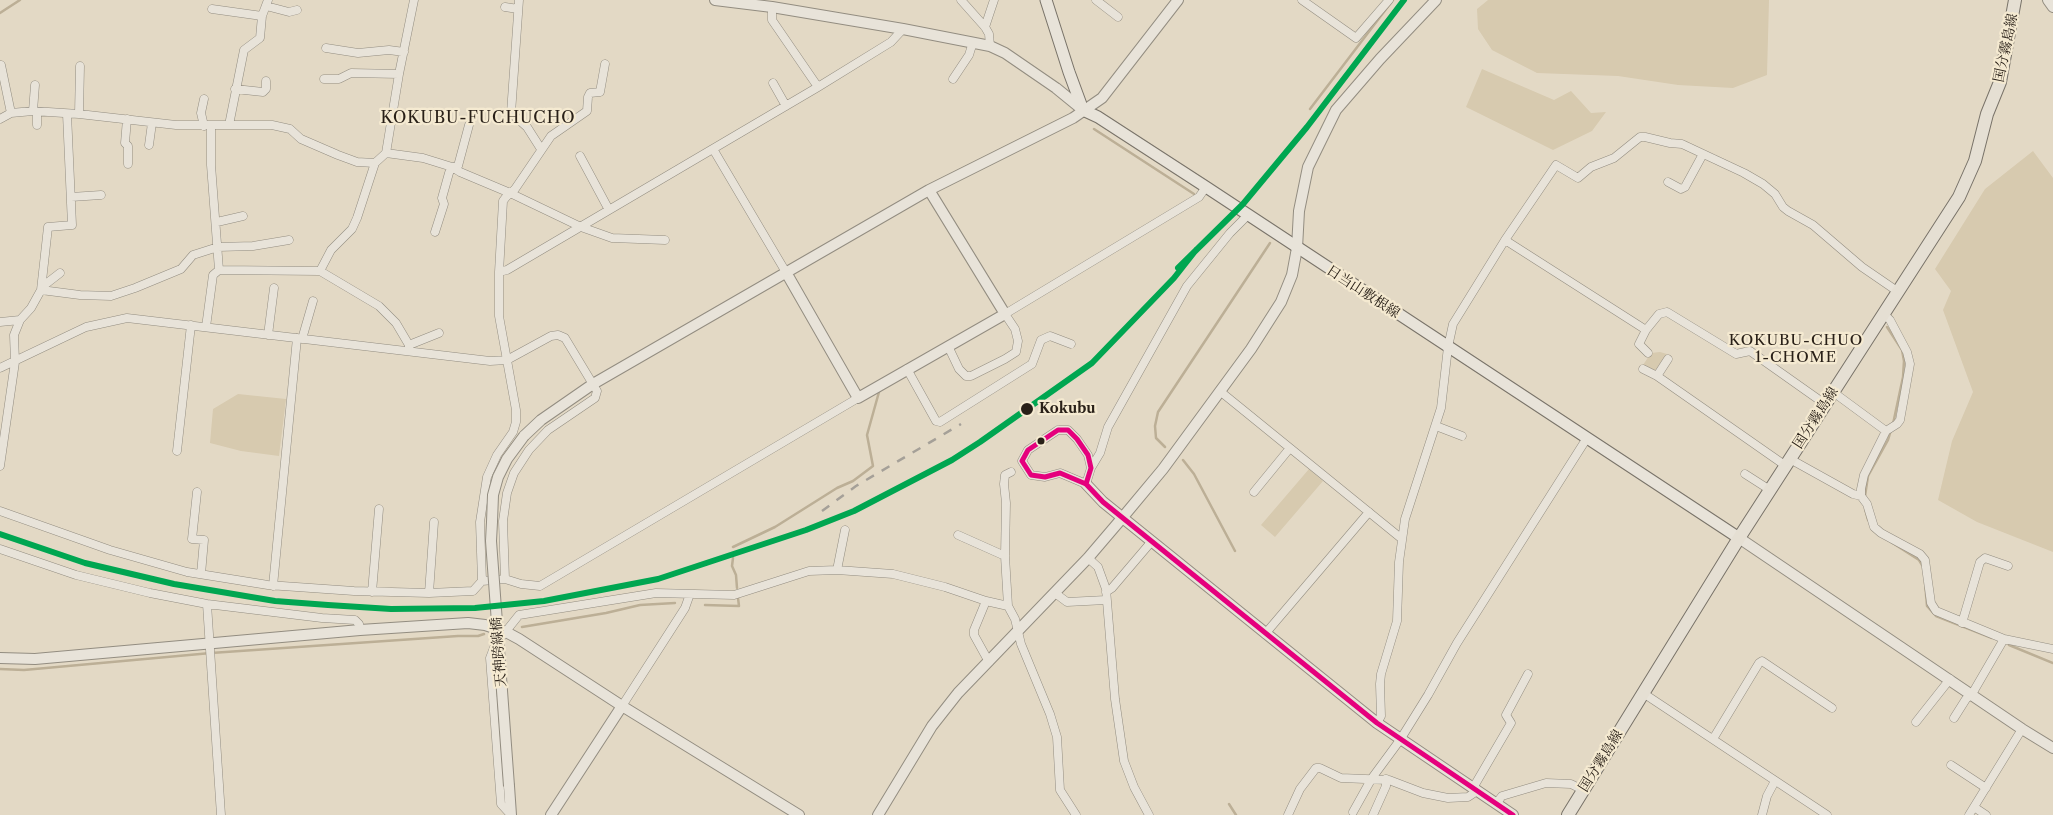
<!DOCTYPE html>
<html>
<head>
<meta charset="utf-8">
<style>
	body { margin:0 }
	canvas { display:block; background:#e3d9c5 }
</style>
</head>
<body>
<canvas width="2053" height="815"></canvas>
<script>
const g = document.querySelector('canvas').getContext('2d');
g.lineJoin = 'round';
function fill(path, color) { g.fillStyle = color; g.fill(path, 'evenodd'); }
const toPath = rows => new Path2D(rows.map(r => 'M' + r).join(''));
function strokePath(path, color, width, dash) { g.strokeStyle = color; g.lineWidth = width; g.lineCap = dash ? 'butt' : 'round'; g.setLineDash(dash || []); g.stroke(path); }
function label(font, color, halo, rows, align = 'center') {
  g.font = font + ' "Libre Caslon Text","Noto Serif JP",serif'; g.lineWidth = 4.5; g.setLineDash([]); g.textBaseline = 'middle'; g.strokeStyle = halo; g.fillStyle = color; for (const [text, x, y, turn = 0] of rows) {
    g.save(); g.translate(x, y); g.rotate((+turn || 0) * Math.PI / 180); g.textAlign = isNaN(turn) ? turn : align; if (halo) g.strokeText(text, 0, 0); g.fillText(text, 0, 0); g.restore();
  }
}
const green = toPath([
	[1488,0,1769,0,1767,75,1733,88,1678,85,1618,76,1537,73,1492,50,1478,29,1477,9],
	[1482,69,1554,100,1571,91,1591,113,1606,112,1592,131,1553,150,1466,107],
	[2033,151,2053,178,2053,552,1977,522,1938,500,1952,441,1973,392,1943,310,1951,291,1935,269,1985,189],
	[1660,352,1667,354,1654,372,1643,365,1651,353],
	[238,394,286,399,279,456,241,451,210,443,213,409],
	[1309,469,1323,481,1275,537,1261,525]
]);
const stream = toPath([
	[0,13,20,0],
	[1310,109,1393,0],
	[1094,129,1194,194],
	[1887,327,1902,350,1904,361,1903,377,1893,424],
	[1165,447,1156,438,1155,426,1158,412,1270,243],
	[1183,460,1194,474,1235,551],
	[1865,496,1868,476,1888,440,1891,430],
	[1865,509,1868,520],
	[1891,542,1919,560,1922,565],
	[733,547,775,527,837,488,853,481,873,466,867,435,879,392],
	[733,558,732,566,736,575,737,588],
	[1925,583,1927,606,1936,616,1992,638],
	[705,605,739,606,738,598],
	[522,627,606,613,640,605,675,603],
	[2009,645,2053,663],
	[0,669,24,670,211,653,458,636,478,636,484,634],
	[1229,804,1236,815]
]);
const minor = toPath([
	[519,0,511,113,527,127,541,149],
	[961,0,985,27,989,34,990,46],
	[1096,0,1118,17],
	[1302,0,1356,38,1389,0],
	[266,6,289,12,297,10],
	[505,7,518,9],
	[772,7,772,20,818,87],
	[212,9,262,16],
	[985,27,994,0],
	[326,48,358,53,389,50,404,52],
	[1,65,11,113],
	[324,79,339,79,351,73,399,74],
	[953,79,969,55,973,42],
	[773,83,786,106],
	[235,89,263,92,266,89,266,81],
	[204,99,201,113,204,126],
	[33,111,35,85],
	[37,112,37,125],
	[79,114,80,66],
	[0,119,11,113,33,111,79,114,176,125,272,125,290,129,301,139,338,155,357,162,375,163],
	[127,119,125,143,128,146,128,164],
	[229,125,244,50,260,38,262,16,268,0],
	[211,126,211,165,219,270],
	[149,145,152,123],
	[713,149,787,274],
	[386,153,423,158,452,167,460,172,510,193,581,227,612,238,665,240],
	[580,156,609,210],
	[1668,182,1681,189,1685,187,1703,154],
	[71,197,101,195],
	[217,222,243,216],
	[435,232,444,204,442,198,449,173,452,167,458,166,469,125],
	[1505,240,1646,330,1659,314,1667,312,1736,354,1750,351,1825,404],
	[320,271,379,306,396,323,409,345,409,351],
	[499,272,503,201,506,197,515,189,551,136,587,111,588,97,590,93,600,92,605,64],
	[42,287,60,273],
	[41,290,80,295,111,296,135,288,181,269,193,255,218,247,253,246,289,240],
	[1884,314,1890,320,1907,352,1910,364,1900,420,1897,424,1886,431,1864,475,1861,489,1861,496,1867,504,1874,527,1881,533,1920,554,1925,560,1931,603,1936,611,2004,639,2053,649],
	[0,322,20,320],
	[206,327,213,275,219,270,320,271,331,250,352,229,357,218,375,163,386,153,399,74,414,0],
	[1646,330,1639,344,1648,353],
	[268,335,274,288],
	[302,339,313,301],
	[409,345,439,333],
	[948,346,959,369,966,376,971,376,1005,359,1016,352,1018,341,1015,329,1005,314,1199,197,1206,187],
	[0,368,86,327,127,318,490,361,507,360,551,336,558,335,565,338,597,391,595,398,548,430,529,450,514,473,507,493,503,521,505,579],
	[907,369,936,421,940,422,1032,364,1041,340,1050,336,1071,344],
	[1643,369,1657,376,1786,466],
	[1657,376,1668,359],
	[1221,392,1402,539],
	[1833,392,1886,431],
	[1436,426,1462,436],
	[1058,430,1068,430,1077,439,1088,455,1091,468,1086,484,1060,473,1045,477,1031,475,1022,461,1028,450,1058,430],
	[177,451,191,325],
	[1790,459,1853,494,1861,496],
	[0,466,15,362,14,335,20,320,31,308,41,290,48,227,72,225,67,114],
	[1091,468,1100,453,1108,427,1187,286,1230,233,1247,216],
	[1011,472,1005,475,1004,484,1006,503,1005,556,1008,606,1015,619,1021,644,1050,714,1057,737,1060,790,1076,815],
	[1745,474,1770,490],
	[197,492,192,539,204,540,201,574],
	[1254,492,1290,448],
	[0,511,110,550,187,572,268,585,354,591,429,593,473,591,482,581,505,579,521,584,540,586,858,398],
	[958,535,1005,556],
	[0,549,76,575,150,593,207,604,322,618,355,620,359,624,360,630],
	[1088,558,1098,567,1106,589,1115,699,1124,761,1134,787,1149,815],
	[837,570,845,530],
	[482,581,480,522,487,477,497,455,513,432,516,422,516,410,499,316,499,272,507,270,818,87,891,42,903,29],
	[273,586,297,338],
	[372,592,379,509],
	[1106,592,1112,588,1152,541],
	[429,593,434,522],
	[1055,593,1067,602,1106,600],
	[986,601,974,630,974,635,989,662],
	[207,604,221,815],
	[1962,623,1980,562,1985,558,2008,566],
	[1265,634,1369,512],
	[1643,693,1827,815],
	[622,706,685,608,690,594],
	[1954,718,1966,699,1972,694,2004,639],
	[1916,722,1950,679],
	[1377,723,1381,716,1380,684,1381,674,1397,621,1399,562,1405,519,1441,408,1448,347,1453,324,1505,240,1556,165,1578,178,1591,167,1614,158,1640,137,1645,137,1670,143,1682,144,1744,173,1763,184,1775,194,1783,207,1788,211,1813,225,1862,267,1897,291],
	[1713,739,1759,663,1762,661,1832,708],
	[1951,765,1986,788],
	[1473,788,1511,723,1506,715,1528,674],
	[1496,804,1502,796,1546,783,1571,784,1583,790],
	[1974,807,1986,815],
	[1353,812,1372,778,1400,740,1428,695,1457,643,1587,438],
	[511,815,501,804,490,658,495,645,519,615,656,593,734,595,809,571,837,570,893,574,945,587,986,601,1008,606],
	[1288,815,1300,789,1316,768,1320,768,1341,778,1389,780,1423,793,1448,798,1468,797,1477,791],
	[1373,815,1386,786,1386,779],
	[1762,815,1767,796,1775,781],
	[1969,815,2022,729]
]);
const tertiary = toPath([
	[715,0,772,7,903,29,990,46,1005,53,1056,88,1083,110],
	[2048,0,2053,7],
	[787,274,858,398,1005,314,929,190],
	[524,436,541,420,593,384,929,190,1073,118,1102,98,1178,0],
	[1086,484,1103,502,1377,723,1513,815],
	[1739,538,2022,729,2053,748],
	[0,658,35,659,360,630,468,623,485,625,506,632,519,639,622,706,799,815],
	[509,786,511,815],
	[551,815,622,706],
	[878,815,932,726,958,693,1088,558,1123,517,1163,469,1251,349,1281,302,1292,275,1297,248,1299,211,1308,167,1336,110,1380,59,1436,0]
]);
const secondary = toPath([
	[1046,0,1069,72,1083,110,1098,117,1206,187,1739,538]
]);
const primary = toPath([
	[1568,815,1739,538,1959,197,1975,161,1987,114,2000,82,2015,0]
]);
const rail = toPath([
	[822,511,856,486,961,424]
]);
const tertiaryBridge = toPath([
	[509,786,491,541,492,522,493,495,498,477,507,459,524,436]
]);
const bus1 = toPath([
	[1086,484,1091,468,1088,455,1077,439,1068,430,1058,430,1028,450,1022,461,1031,475,1045,477,1060,473,1086,484,1103,502,1377,723,1513,815]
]);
const rail1 = toPath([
	[1178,268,1243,204,1307,127,1404,0],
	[0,534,85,563,174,584,275,601,328,605,391,609,475,608,544,601,658,579,806,530,854,511,952,460,980,442,1092,363,1174,278,1196,250]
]);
const markers = [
	[1027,409,7,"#292018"],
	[1041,441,4.5,"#292018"]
];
const streetNames = [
	["国分霧島線",2006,48,-78],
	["日当山敷根線",1363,292,33],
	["国分霧島線",1816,418,-57],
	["天神跨線橋",499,652,-94],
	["国分霧島線",1601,761,-58]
];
const stopNames = [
	["Kokubu",1039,409]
];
const neighbourhoodNames = [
	["KOKUBU-CHUO",1796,341],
	["1-CHOME",1796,358]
];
const quarterNames = [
	["KOKUBU-FUCHUCHO",478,118]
];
fill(green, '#d7caaf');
strokePath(stream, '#bcaf96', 2.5);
strokePath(minor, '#938d81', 9);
strokePath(tertiary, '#938d81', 12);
strokePath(secondary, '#797369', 13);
strokePath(primary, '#797369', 14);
strokePath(minor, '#e8e3d9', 8);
strokePath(tertiary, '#e8e3d9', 10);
strokePath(secondary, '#e8e3d9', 11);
strokePath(primary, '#e5dfd3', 12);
strokePath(rail, '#a5a098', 2.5, [9, 9]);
strokePath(tertiaryBridge, '#938d81', 12, []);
strokePath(tertiaryBridge, '#e8e3d9', 10);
strokePath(bus1, '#e5007d', 5);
strokePath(rail1, '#00a651', 6);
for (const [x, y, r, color] of markers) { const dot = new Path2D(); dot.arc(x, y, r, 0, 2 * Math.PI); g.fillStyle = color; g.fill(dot); strokePath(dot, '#f5ead1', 2); }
label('14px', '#292018', '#f5ead1', streetNames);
label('bold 14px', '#292018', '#f5ead1', stopNames, 'left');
g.letterSpacing = '1px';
label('15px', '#292018', '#f5ead1', neighbourhoodNames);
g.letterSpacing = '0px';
g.letterSpacing = '1px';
label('16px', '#292018', '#f5ead1', quarterNames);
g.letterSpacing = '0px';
</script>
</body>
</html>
